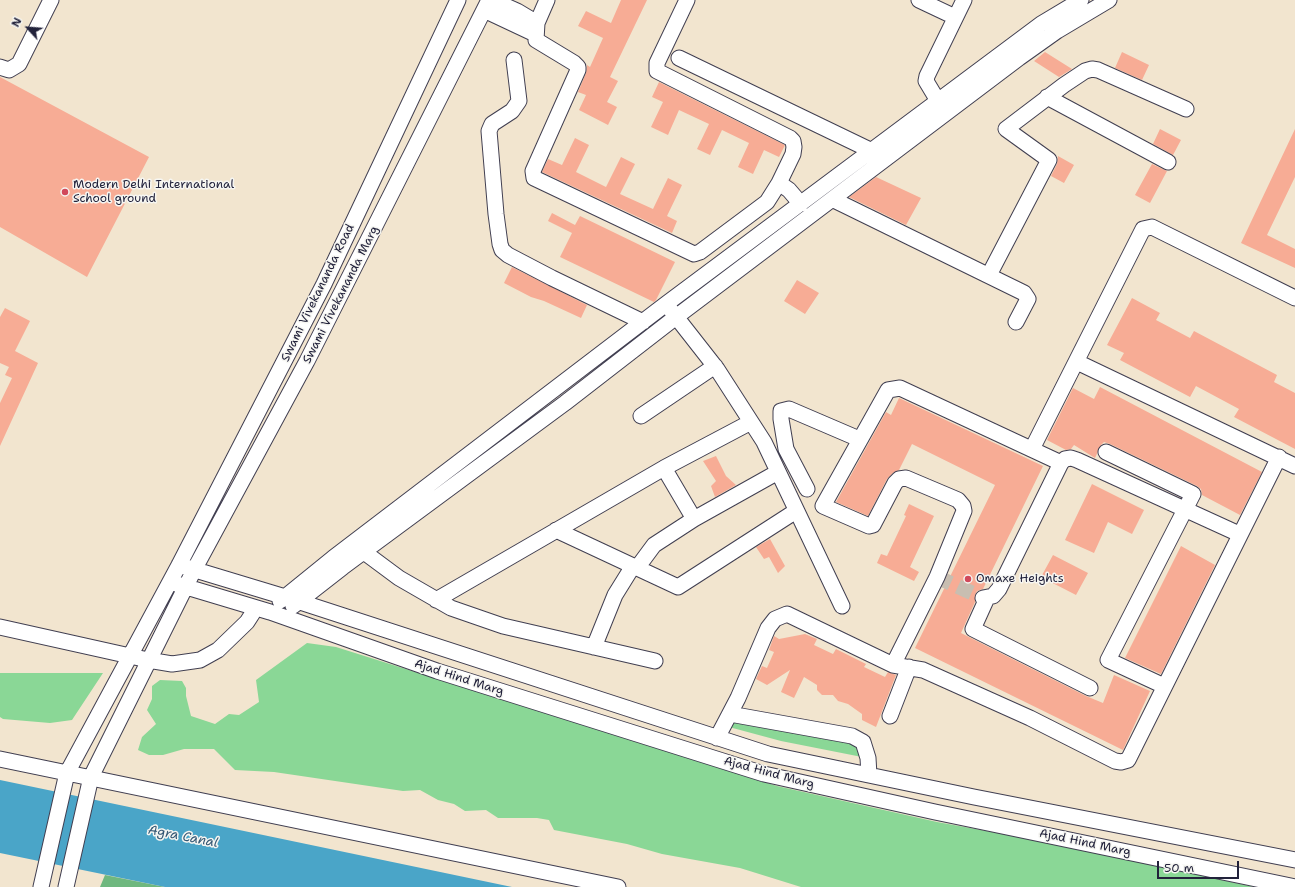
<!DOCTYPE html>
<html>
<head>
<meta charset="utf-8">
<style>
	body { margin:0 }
	#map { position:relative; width:1295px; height:887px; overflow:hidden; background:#f2e5cf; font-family:"Shantell Sans",sans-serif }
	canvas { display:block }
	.north { position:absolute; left:8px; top:8px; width:40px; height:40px; -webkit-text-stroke:3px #f6f6f2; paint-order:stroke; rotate:296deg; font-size:11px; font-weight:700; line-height:16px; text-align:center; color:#22223b }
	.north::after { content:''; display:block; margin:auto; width:14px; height:18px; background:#22223b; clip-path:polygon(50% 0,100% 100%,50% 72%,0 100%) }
	.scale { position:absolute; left:1157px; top:861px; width:82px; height:18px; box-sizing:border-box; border:2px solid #22223b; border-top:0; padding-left:5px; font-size:12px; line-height:14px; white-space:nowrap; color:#22223b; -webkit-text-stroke:3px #f6f6f2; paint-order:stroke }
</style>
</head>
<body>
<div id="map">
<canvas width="1295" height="887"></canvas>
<div class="north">N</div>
<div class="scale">50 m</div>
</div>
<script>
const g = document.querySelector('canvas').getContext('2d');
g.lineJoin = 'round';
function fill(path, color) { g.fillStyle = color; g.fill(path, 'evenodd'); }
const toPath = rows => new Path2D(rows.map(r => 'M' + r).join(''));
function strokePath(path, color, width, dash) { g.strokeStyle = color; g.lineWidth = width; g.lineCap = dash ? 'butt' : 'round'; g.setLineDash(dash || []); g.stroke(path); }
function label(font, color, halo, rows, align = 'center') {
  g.font = font + ' "Shantell Sans",sans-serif'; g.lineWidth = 3; g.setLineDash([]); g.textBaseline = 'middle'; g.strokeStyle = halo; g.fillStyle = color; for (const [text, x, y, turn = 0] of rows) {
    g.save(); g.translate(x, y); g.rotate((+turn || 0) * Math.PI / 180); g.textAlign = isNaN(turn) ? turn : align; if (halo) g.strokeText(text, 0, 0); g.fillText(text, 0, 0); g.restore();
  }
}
const green = toPath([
	[307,643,336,647,777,786,937,822,1064,845,1254,887,801,887,740,868,662,854,627,844,554,830,549,820,537,818,498,818,486,810,465,811,454,804,438,800,420,790,403,791,274,772,235,770,214,749,184,749,163,755,149,755,138,750,142,737,156,724,147,710,152,699,152,686,160,680,182,681,186,688,186,696,191,716,215,724,229,714,239,715,259,702,256,680],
	[0,673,103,673,72,720,50,723,3,719,0,717],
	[731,722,846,741,853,743,862,757,781,741,729,727]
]);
const forest = toPath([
	[105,875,165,887,100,887]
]);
const water = toPath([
	[0,780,512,887,165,887,0,853]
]);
const building = toPath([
	[621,0,647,0,610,77,618,81,607,102,617,107,608,125,579,110,586,95,578,92,586,73,587,65,590,67,603,38,578,26,586,11,611,23],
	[1045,52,1072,69,1059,77,1034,61],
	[1122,52,1149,65,1142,80,1115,68],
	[0,77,149,157,87,277,0,227],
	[659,82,785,145,779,157,764,150,753,174,738,167,749,143,722,130,710,155,697,149,709,124,679,110,668,135,651,127,663,102,652,97],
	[1160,129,1181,140,1173,155,1153,144],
	[1295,129,1295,177,1267,235,1295,249,1295,268,1241,243],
	[575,138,589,145,576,172,606,187,621,157,635,164,620,194,653,209,668,178,682,185,667,216,677,221,672,233,542,172,548,159,562,165],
	[1058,156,1074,165,1064,183,1051,176,1057,164],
	[1152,164,1167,171,1150,203,1135,195],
	[876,177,921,198,906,225,849,197],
	[552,213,575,225,580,216,675,262,656,300,654,302,560,257,572,233,548,221],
	[512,267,587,305,581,318,544,301,531,297,504,283],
	[797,280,819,293,805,314,784,301],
	[1132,298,1160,313,1156,320,1190,338,1194,331,1277,375,1274,382,1295,393,1295,449,1234,417,1239,409,1196,386,1190,397,1120,360,1124,353,1107,345],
	[5,308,30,321,15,351,38,363,0,446,0,403,12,378,5,375,9,367,0,363,0,317],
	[1100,387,1262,472,1240,515,1202,495,1201,489,1197,486,1110,444,1104,442,1101,445,1095,458,1074,445,1071,449,1066,450,1047,440,1073,388,1094,399],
	[899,398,1043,466,983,589,977,591,975,595,975,602,961,633,1086,696,1103,703,1114,675,1150,691,1123,750,915,648,995,485,912,444,899,470,893,473,887,479,868,516,836,502,886,412,891,415],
	[716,456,726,476,736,485,715,497,711,486,716,481,703,461],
	[1092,484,1144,510,1132,534,1108,522,1094,553,1065,540],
	[909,504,934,516,910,567,919,572,914,581,877,563,881,554,887,556,906,516,904,515],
	[770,539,785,566,778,573,769,557,764,559,756,547],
	[1181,546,1215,565,1161,674,1125,658],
	[1053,555,1088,573,1076,595,1041,577],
	[805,634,817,639,814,645,833,654,836,649,866,664,864,667,885,677,888,672,896,675,876,727,862,720,862,714,848,704,838,701,833,695,822,695,817,690,817,685,804,677,794,698,781,692,790,670,767,685,756,679,762,666,767,668,774,652,769,650,774,636,779,639]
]);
const minorTunnel = toPath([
	[937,577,983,598]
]);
const minor = toPath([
	[492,0,517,11,537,23],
	[547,0,537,23,536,40,574,63,578,67,578,70,533,171,534,178,694,254,700,252,767,202,779,183,793,154,794,147,793,141,790,138,657,71,657,63,687,0],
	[919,0,955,17],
	[484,10,535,34],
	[679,58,872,151,875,158],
	[514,60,519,101,512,111,492,124,489,131,496,214,500,244,502,250,508,255,552,278,643,322],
	[0,67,9,70,19,64,51,0],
	[1047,97,1168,162],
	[938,101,926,81,927,76,964,0],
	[779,183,789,190,801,204],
	[832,199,1024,293,1028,299,1016,322],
	[989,275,1049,160,1006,129,1064,85,1085,71,1092,69,1098,70,1186,109],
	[670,309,717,369,764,442,842,606],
	[1077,362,1295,466],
	[641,416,715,366],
	[1032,449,1143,229,1152,227,1295,298],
	[1106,452,1193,494,1108,660,1164,686],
	[664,468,694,519,778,472],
	[807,489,786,449,781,419,781,411,789,409,859,439],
	[556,530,678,587,796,511],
	[364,552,399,578,451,608,503,626,655,661],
	[179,565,285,597,768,754,974,797,1295,860],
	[637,568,654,545,694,519],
	[170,582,270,612,437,671,764,774,935,812,1295,887],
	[983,598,993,596,999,589,1061,463,1065,459,1071,458,1077,460,1239,534],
	[987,598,973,629,1090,688],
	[436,600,664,468,751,422],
	[280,601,333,558,666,304,1041,24,1081,0],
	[293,606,343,567,565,403,676,317,1019,58,1057,31,1109,0],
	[0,627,148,660,172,664,200,660,218,650,247,622,256,608],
	[594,647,615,595,633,566],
	[893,665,937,577,964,511,963,506,958,500,906,478,899,479,895,483,873,525,869,526,823,506,888,390,900,388,1061,463],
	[730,714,852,736,863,742,868,758,869,775],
	[890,716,909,667],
	[717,738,738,698,768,628,775,619,787,614,893,665,923,670,1030,718,1115,761,1121,762,1128,760,1279,457],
	[0,759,618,887],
	[41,887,67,773,179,565,324,284,458,0],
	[66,887,91,777,194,570,307,361,489,0]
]);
const markers = [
	[65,192,4,"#d1495b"],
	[968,579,4,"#d1495b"]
];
const poiNames = [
	["Modern Delhi International",73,185],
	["School ground",73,199],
	["Omaxe Heights",976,579]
];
const streetNames = [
	["Swami Vivekananda Road",318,293,-64],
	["Swami Vivekananda Marg",341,295,-63],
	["Ajad Hind Marg",459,678,18],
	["Ajad Hind Marg",769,773,15],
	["Ajad Hind Marg",1085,843,12]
];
const waterNames = [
	["Agra Canal",183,837,11]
];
fill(green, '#8ad796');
fill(forest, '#6fb87f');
fill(water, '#4aa5c8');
fill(building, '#f7ac95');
strokePath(minorTunnel, '#c8beb1', 15, [15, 8]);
strokePath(minor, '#413f51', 17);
strokePath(minor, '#fff', 15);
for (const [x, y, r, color] of markers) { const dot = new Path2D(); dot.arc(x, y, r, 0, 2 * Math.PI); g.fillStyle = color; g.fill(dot); strokePath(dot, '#f6f6f2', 1.5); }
label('12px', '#22223b', '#f6f6f2', poiNames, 'left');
label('12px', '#22223b', '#f6f6f2', streetNames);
label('italic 13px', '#325673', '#f6f6f2', waterNames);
</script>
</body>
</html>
